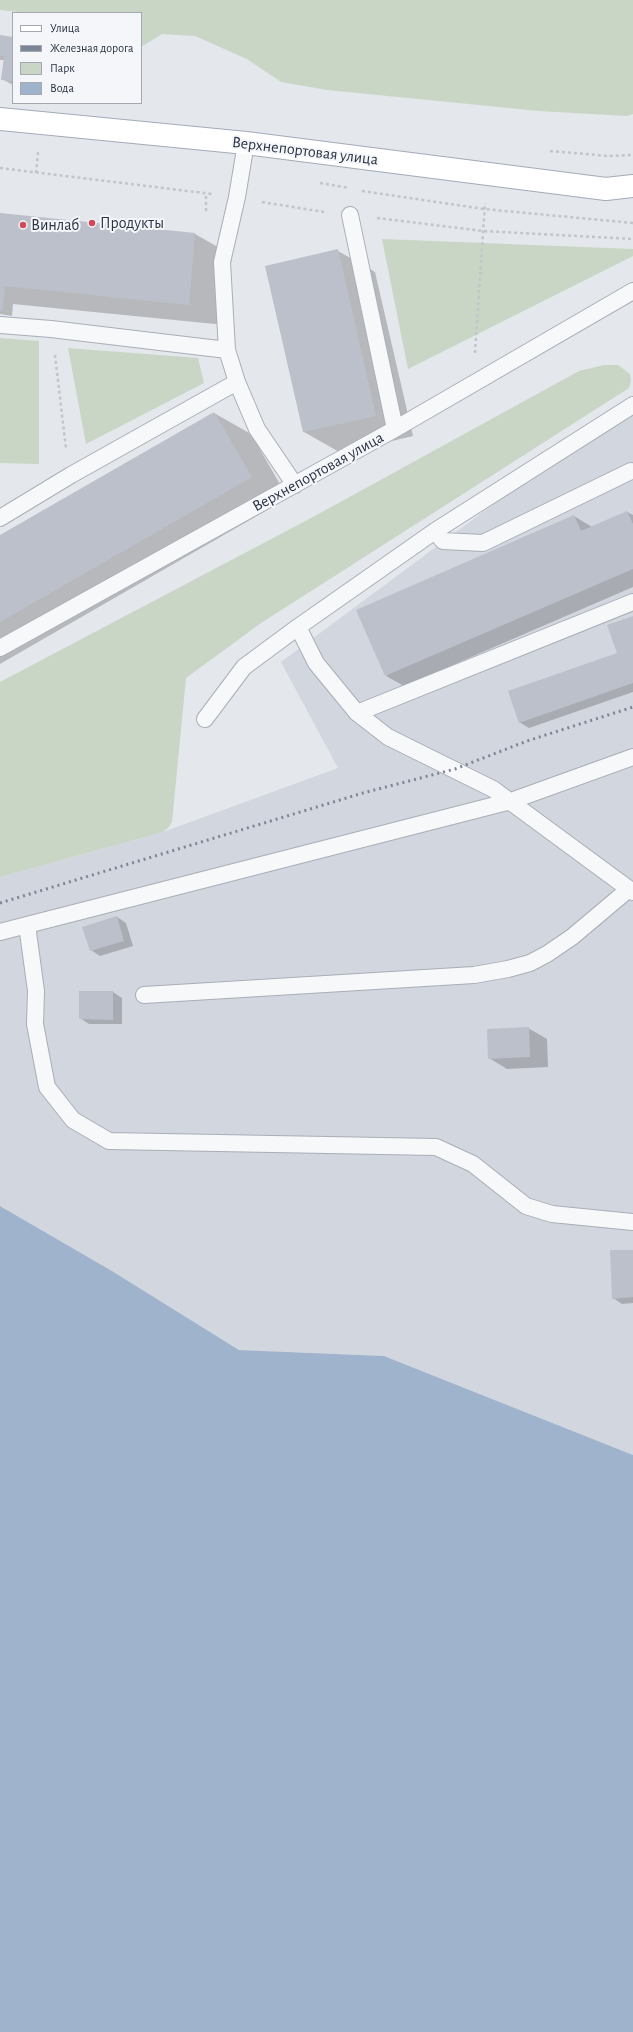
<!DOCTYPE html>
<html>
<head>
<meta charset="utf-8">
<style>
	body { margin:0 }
	#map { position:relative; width:633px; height:2032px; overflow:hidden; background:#e4e7ec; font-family:"Alegreya Sans",sans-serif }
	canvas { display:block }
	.legend { position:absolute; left:12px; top:12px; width:130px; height:92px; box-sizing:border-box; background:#f4f6f9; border:1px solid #a4a8b1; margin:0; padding:5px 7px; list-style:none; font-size:12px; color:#2b3445 }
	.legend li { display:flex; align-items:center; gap:8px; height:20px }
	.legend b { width:20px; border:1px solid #a4a8b1 }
</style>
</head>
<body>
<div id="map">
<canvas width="633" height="2032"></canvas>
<ul class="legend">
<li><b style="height:5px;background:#fff"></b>Улица</li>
<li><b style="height:5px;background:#7d8696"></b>Железная дорога</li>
<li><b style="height:11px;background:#c9d6c5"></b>Парк</li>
<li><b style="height:11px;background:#9fb4cc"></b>Вода</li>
</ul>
</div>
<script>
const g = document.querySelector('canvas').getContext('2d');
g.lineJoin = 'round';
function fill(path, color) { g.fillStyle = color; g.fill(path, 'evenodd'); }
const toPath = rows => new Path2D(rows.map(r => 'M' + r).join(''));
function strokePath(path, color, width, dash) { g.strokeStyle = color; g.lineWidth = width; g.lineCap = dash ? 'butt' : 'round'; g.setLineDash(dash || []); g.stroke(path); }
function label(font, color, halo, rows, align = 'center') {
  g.font = font + ' "Alegreya Sans",sans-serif'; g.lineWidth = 4; g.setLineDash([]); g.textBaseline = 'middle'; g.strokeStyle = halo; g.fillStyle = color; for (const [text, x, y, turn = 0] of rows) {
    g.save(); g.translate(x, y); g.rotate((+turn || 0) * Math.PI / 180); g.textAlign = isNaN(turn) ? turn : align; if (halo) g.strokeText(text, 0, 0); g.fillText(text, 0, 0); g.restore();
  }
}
const built = toPath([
	[633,405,633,1455,384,1356,239,1350,112,1271,0,1206,0,877,163,832,338,768,281,662,611,417]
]);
const green = toPath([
	[0,0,633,0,633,114,627,116,539,111,327,90,281,82,247,59,195,36,162,34,141,47,141,13,29,13,0,10],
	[382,239,633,249,633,256,408,369],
	[0,338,39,341,39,464,0,463],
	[68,348,198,358,204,383,86,444],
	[618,365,630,374,631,381,629,388,261,623,186,678,172,822,168,828,163,832,0,877,0,682,313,517,579,371,604,365]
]);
const water = toPath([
	[0,1206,112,1271,239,1350,384,1356,633,1455,633,2032,0,2032]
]);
const shadow = toPath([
	[0,36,13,38,13,85,2,79,5,60,0,60],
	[0,214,195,234,232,255,225,325,13,304,12,316,0,314],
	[338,251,375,272,413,436,341,453,304,432],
	[214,413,251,434,288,498,0,664,0,536],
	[627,512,633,515,633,587,404,686,386,676,574,516,592,527],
	[633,617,633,692,529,728,519,722,618,654],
	[117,917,126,923,133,946,100,956,91,950],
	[113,992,122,998,122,1024,89,1024,80,1018],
	[528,1028,547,1039,548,1067,507,1069,489,1058],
	[633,1251,633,1303,622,1304,613,1298]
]);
const building = toPath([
	[0,35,13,37,13,81,1,80,4,56,0,56],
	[0,213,195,233,189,305,5,286,2,311,0,311],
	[338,249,376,416,303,432,265,266],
	[214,412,252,477,0,622,0,535],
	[627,511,633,524,633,569,385,676,356,610,574,515,581,531],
	[633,616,633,683,519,723,508,691,617,653,607,625],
	[117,916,124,941,90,951,82,927],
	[79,991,113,991,113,1020,79,1019],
	[529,1027,530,1057,488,1059,487,1029],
	[610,1250,633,1250,633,1297,612,1299]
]);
const path = toPath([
	[550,151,608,156,633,155],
	[0,168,212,194],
	[36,173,38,152],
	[320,183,349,188],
	[362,191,484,209,633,223],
	[262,202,324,212],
	[206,211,206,193],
	[377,218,483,231,633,239],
	[475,353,485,203],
	[55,355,66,449]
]);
const service = toPath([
	[246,143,237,197,222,262,227,350,237,382,257,429,295,485],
	[350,215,395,429],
	[0,325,51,329,227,350],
	[633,405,435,531,298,627,316,663,357,713,388,737,493,789,633,892],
	[0,518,71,475,237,382],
	[435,531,443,541,483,543,631,471],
	[0,648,395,429,633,291],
	[357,713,633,602],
	[205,719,244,667,298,627],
	[633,757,511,801,27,925,36,991,35,1024,47,1087,73,1120,109,1141,436,1147,473,1164,526,1206,552,1214,633,1222],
	[0,932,27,925],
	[144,995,474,975,508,969,530,963,547,954,572,937,629,889]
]);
const primary = toPath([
	[0,119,246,143,606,189,633,186]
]);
const rail = toPath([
	[0,903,363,793,455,769,527,741,633,707]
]);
const markers = [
	[92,223,4,"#d1495b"],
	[23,225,4,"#d1495b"]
];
const streetNames = [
	["Верхнепортовая улица",305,151,7],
	["Верхнепортовая улица",318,472,-29]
];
const poiNames = [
	["Продукты",100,223],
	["Винлаб",31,225]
];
fill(built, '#d2d6de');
fill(green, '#c9d6c5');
fill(water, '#9fb4cc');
fill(shadow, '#0003');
fill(building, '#bbc0ca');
strokePath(service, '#a9aeb7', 18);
strokePath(primary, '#a3abb8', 24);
strokePath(path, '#c2c5cb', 2.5, [3, 3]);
strokePath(service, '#f7f8fa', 16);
strokePath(primary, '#fff', 22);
strokePath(rail, '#7d8696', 3, [2, 4]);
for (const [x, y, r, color] of markers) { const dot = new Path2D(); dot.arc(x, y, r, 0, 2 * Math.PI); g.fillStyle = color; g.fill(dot); strokePath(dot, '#f4f6f9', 1.5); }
label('16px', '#2b3445', '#f4f6f9', streetNames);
label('16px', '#2b3445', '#f4f6f9', poiNames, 'left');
</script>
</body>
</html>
